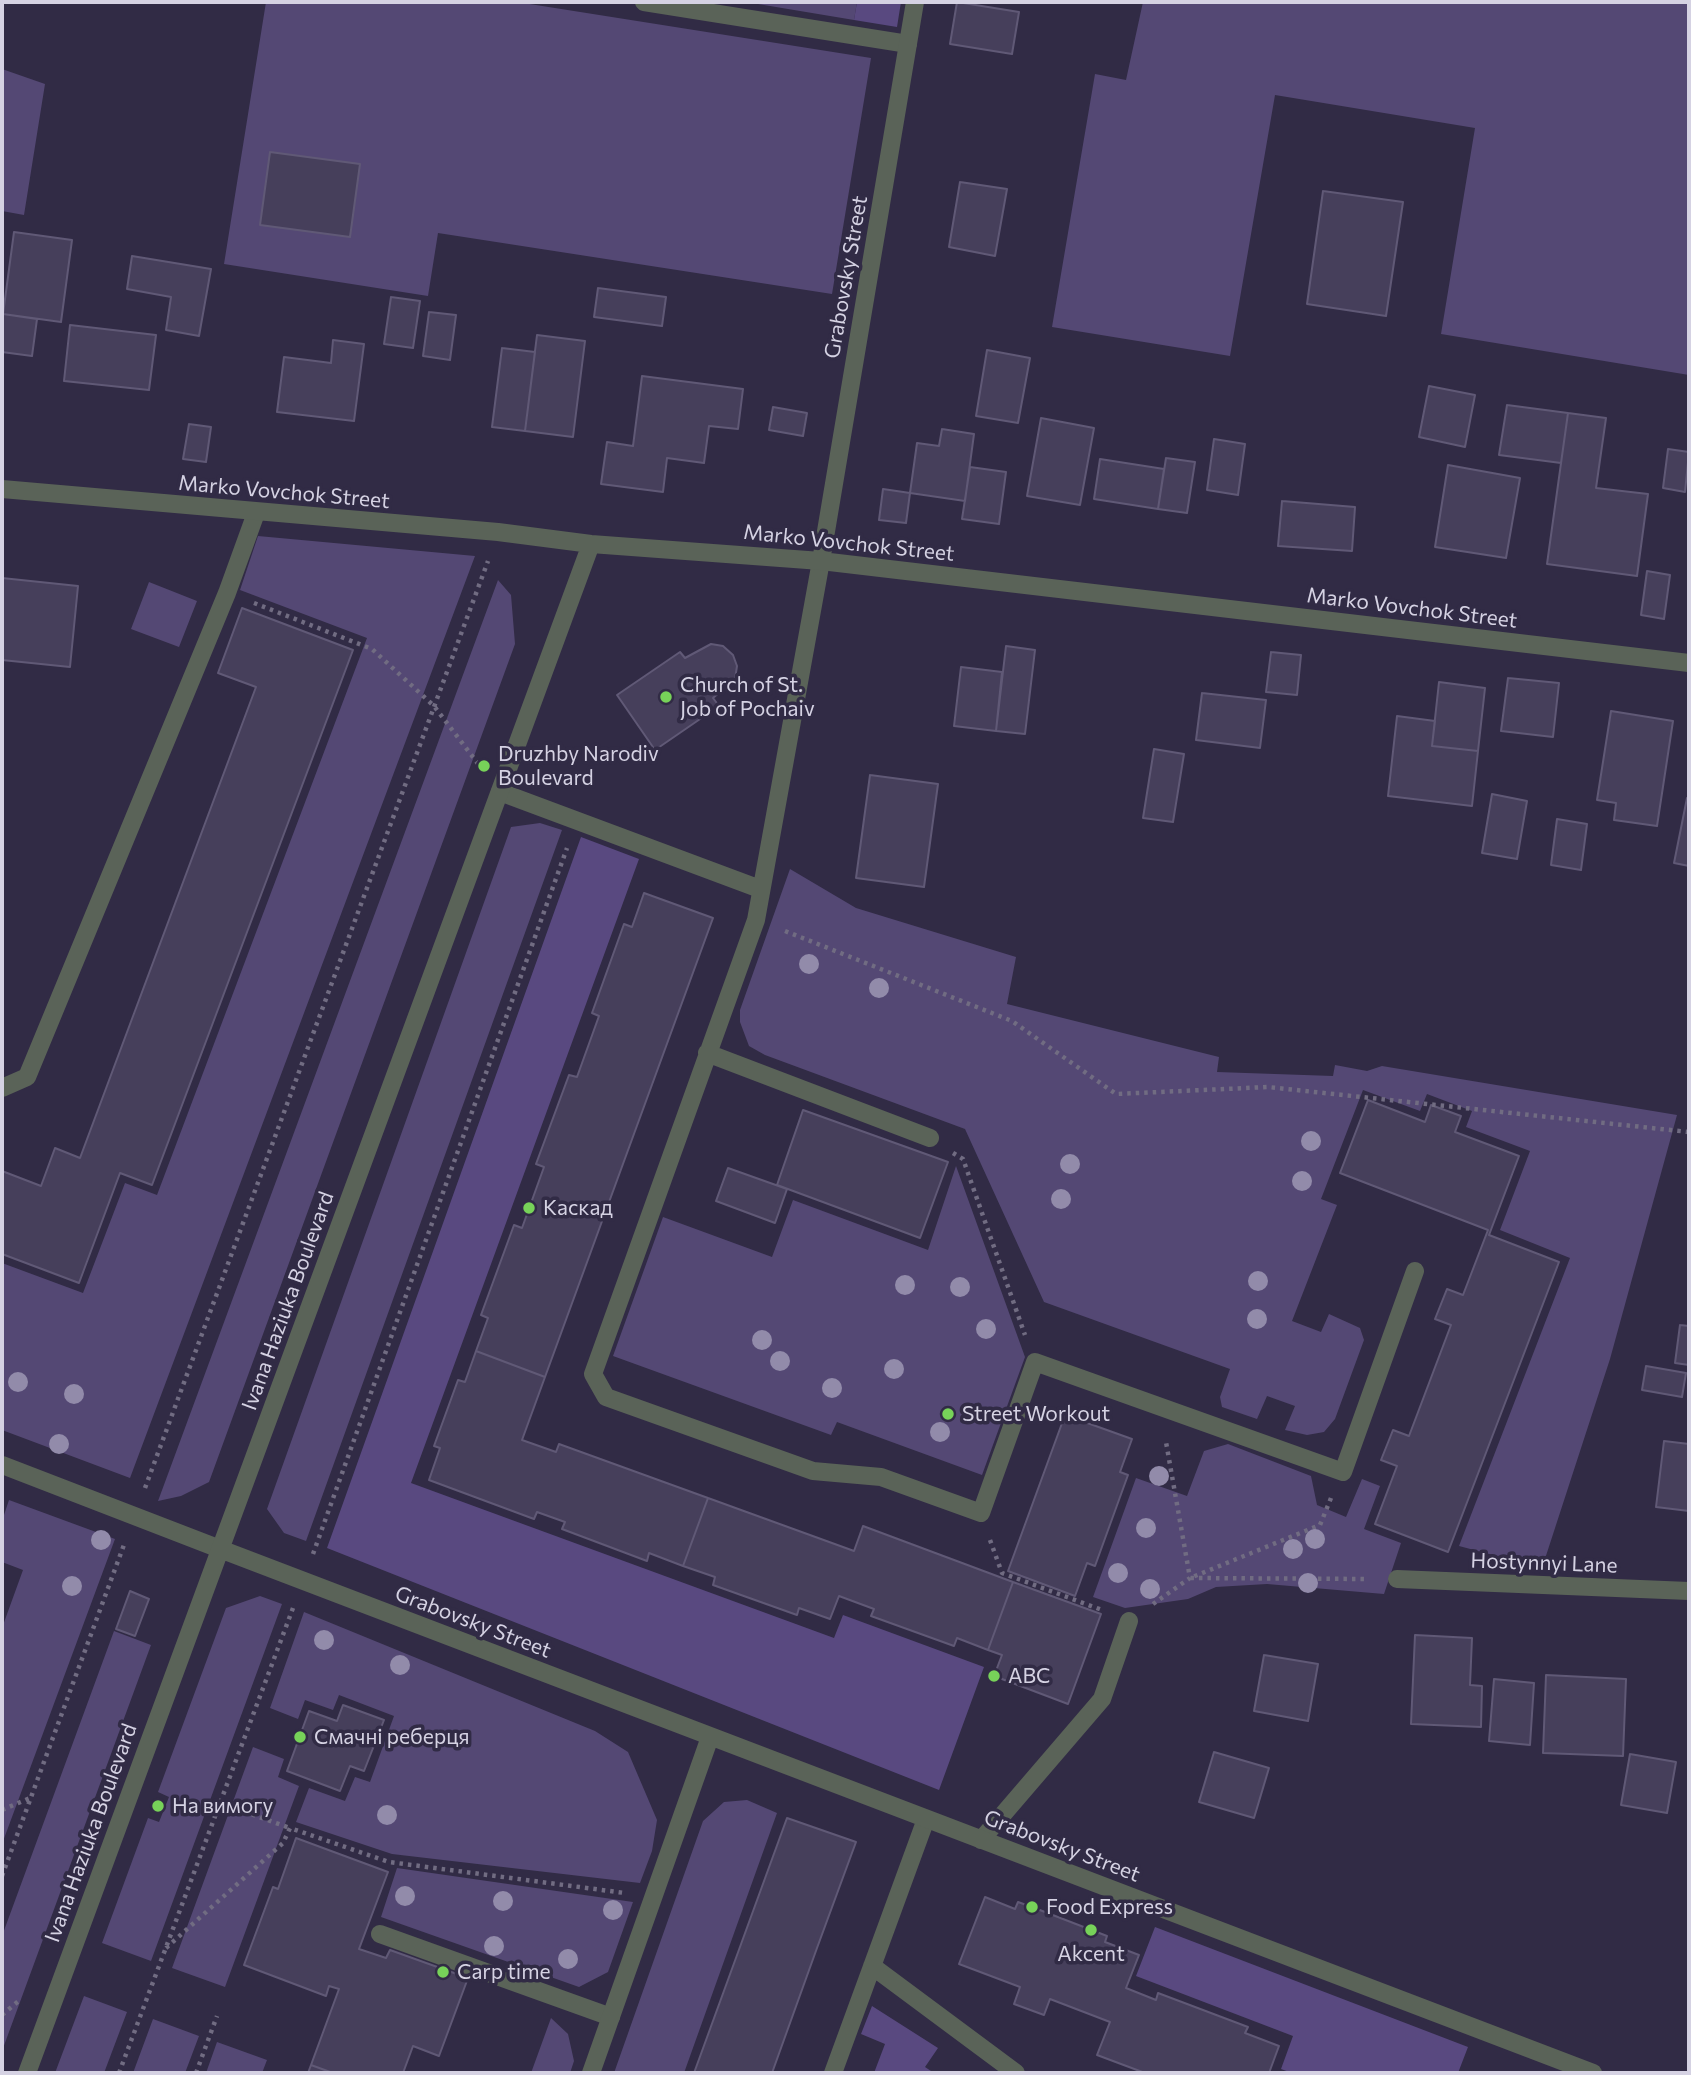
<!DOCTYPE html>
<html>
<head>
<meta charset="utf-8">
<style>
	body { margin:0 }
	#map { position:relative; width:1691px; height:2075px; overflow:hidden; background:#312b45; font-family:Commissioner,sans-serif }
	canvas { display:block }
	.frame { position:absolute; inset:0; border:4px solid #d5d2e3; pointer-events:none }
</style>
</head>
<body>
<div id="map">
<canvas width="1691" height="2075"></canvas>
<div class="frame"></div>
</div>
<script>
const g = document.querySelector('canvas').getContext('2d');
g.lineJoin = 'round';
function fill(path, color) { g.fillStyle = color; g.fill(path, 'evenodd'); }
const toPath = rows => new Path2D(rows.map(r => 'M' + r).join(''));
function strokePath(path, color, width, dash) { g.strokeStyle = color; g.lineWidth = width; g.lineCap = dash ? 'butt' : 'round'; g.setLineDash(dash || []); g.stroke(path); }
function label(font, color, halo, rows, align = 'center') {
  g.font = font + ' Commissioner,sans-serif'; g.lineWidth = 7; g.setLineDash([]); g.textBaseline = 'middle'; g.strokeStyle = halo; g.fillStyle = color; for (const [text, x, y, turn = 0] of rows) {
    g.save(); g.translate(x, y); g.rotate((+turn || 0) * Math.PI / 180); g.textAlign = isNaN(turn) ? turn : align; if (halo) g.strokeText(text, 0, 0); g.fillText(text, 0, 0); g.restore();
  }
}
const green = toPath([
	[266,2,517,2,871,58,832,294,438,233,428,296,224,264],
	[746,2,857,2,854,20],
	[1143,2,1689,2,1689,375,1441,334,1475,128,1275,95,1230,356,1052,327,1095,74,1126,80],
	[2,69,45,84,24,215,2,211],
	[258,536,475,556,130,1478,2,1430,2,1263,83,1293,125,1183,157,1195,367,638,240,590],
	[498,580,511,595,515,644,209,1482,181,1496,158,1501],
	[149,582,197,601,179,647,131,629],
	[540,823,562,830,306,1541,284,1533,267,1509,511,827],
	[790,869,856,908,1016,957,1007,1004,1219,1057,1217,1072,1333,1076,1335,1065,1367,1071,1382,1066,1677,1115,1610,1359,1542,1568,1459,1546,1570,1258,1500,1230,1530,1151,1466,1127,1472,1111,1427,1094,1420,1111,1363,1090,1321,1199,1337,1205,1292,1321,1321,1332,1329,1314,1360,1328,1364,1340,1335,1419,1324,1432,1307,1435,1285,1430,1295,1406,1267,1396,1257,1419,1222,1407,1220,1397,1230,1369,1044,1302,965,1129,765,1055,749,1046,740,1022,740,1010],
	[956,1166,1025,1357,982,1475,837,1422,831,1435,613,1356,663,1217,772,1257,793,1200,928,1250],
	[1228,1444,1311,1476,1317,1505,1346,1517,1362,1479,1380,1486,1364,1529,1401,1543,1384,1594,1267,1584,1216,1587,1188,1599,1125,1608,1093,1597,1136,1478,1187,1496,1204,1451],
	[9,1500,115,1539,2,1844,2,1628,23,1570,2,1562,2,1521],
	[260,1596,282,1604,151,1961,102,1943,148,1818,159,1822,169,1797,158,1792,226,1608],
	[304,1612,595,1731,628,1752,657,1820,652,1851,640,1883,392,1854,296,1822,309,1788,345,1801,355,1777,370,1782,394,1716,339,1695,333,1710,305,1700,298,1719,270,1708],
	[114,1631,151,1645,2,2051,2,1936],
	[253,1747,284,1759,278,1777,299,1786,225,1987,172,1968],
	[747,1800,777,1813,684,2073,614,2073,703,1821,724,1802],
	[397,1868,633,1902,608,1972,579,1987,381,1917],
	[84,1996,127,2012,104,2073,55,2073],
	[551,2018,568,2034,574,2061,570,2073,531,2073],
	[153,2019,199,2036,185,2073,133,2073],
	[217,2042,267,2060,262,2073,206,2073]
]);
const forest = toPath([
	[857,2,901,2,897,27,854,20],
	[581,837,639,859,411,1483,834,1638,843,1615,984,1667,939,1790,327,1548],
	[1155,1927,1468,2047,1458,2073,1292,2073,1281,2069,1293,2036,1136,1976],
	[872,2006,938,2048,925,2067,934,2073,874,2073,885,2044,861,2034]
]);
const building = toPath([
	[957,2,1019,12,1012,54,950,44,957,2],
	[270,152,360,164,350,237,260,225,270,152],
	[960,182,1007,189,995,256,949,247,960,182],
	[1323,191,1403,202,1386,316,1307,304,1323,191],
	[14,232,72,240,61,322,3,314,14,232],
	[132,256,211,269,199,336,166,330,171,297,127,289,132,256],
	[598,288,666,297,662,326,594,317,598,288],
	[391,297,420,301,413,348,384,344,391,297],
	[429,312,456,315,450,360,423,356,429,312],
	[3,314,37,319,32,356,2,352,3,314],
	[70,325,156,335,149,390,64,381,70,325],
	[537,335,585,341,573,437,525,431,537,335],
	[333,340,364,344,354,421,277,412,284,357,331,363,333,340],
	[502,348,535,352,525,431,492,427,502,348],
	[987,350,1030,358,1018,423,976,416,987,350],
	[642,376,743,389,738,429,709,426,704,463,667,458,663,492,601,484,607,442,633,446,642,376],
	[1429,386,1475,395,1465,447,1419,437,1429,386],
	[1507,405,1568,413,1561,463,1499,455,1507,405],
	[773,407,807,413,803,436,769,430,773,407],
	[1568,413,1606,418,1596,488,1648,494,1637,576,1547,564,1568,413],
	[1041,418,1094,428,1080,505,1027,496,1041,418],
	[189,424,211,427,206,462,183,459,189,424],
	[942,429,974,434,965,501,910,493,917,443,939,446,942,429],
	[1214,439,1245,444,1238,495,1207,490,1214,439],
	[1668,449,1689,452,1685,492,1663,488,1668,449],
	[1166,458,1195,462,1187,513,1158,509,1166,458],
	[1100,459,1164,469,1158,509,1094,499,1100,459],
	[1448,465,1520,478,1506,558,1435,547,1448,465],
	[970,467,1006,472,999,524,962,519,970,467],
	[883,489,910,493,906,523,879,520,883,489],
	[1282,501,1355,507,1352,551,1278,546,1282,501],
	[1647,571,1670,575,1664,619,1641,615,1647,571],
	[2,578,78,586,70,667,2,660,2,578],
	[242,608,353,650,152,1185,120,1173,79,1283,2,1254,2,1171,41,1186,55,1148,80,1158,256,687,218,673,242,608],
	[711,644,723,646,733,655,737,666,735,679,713,698,719,706,655,750,617,695,680,652,685,658,711,644],
	[1006,646,1035,650,1025,734,996,731,1006,646],
	[1271,652,1301,655,1297,695,1266,692,1271,652],
	[961,667,1002,672,996,731,954,726,961,667],
	[1508,678,1559,683,1553,737,1501,731,1508,678],
	[1439,682,1485,688,1478,751,1432,746,1439,682],
	[1202,693,1266,700,1260,748,1196,740,1202,693],
	[1611,711,1673,721,1657,826,1614,820,1616,803,1597,800,1611,711],
	[1397,716,1435,721,1432,746,1478,751,1472,806,1388,796,1397,716],
	[1154,749,1184,754,1173,822,1143,818,1154,749],
	[870,775,938,784,924,887,856,878,870,775],
	[1492,794,1527,801,1517,859,1482,853,1492,794],
	[1687,798,1689,798,1689,866,1674,863,1687,798],
	[1557,819,1587,824,1581,870,1551,865,1557,819],
	[644,893,713,918,545,1377,476,1351,488,1318,481,1315,514,1225,522,1228,544,1167,536,1164,569,1075,577,1077,599,1016,592,1013,624,924,632,927,644,893],
	[1368,1100,1425,1122,1431,1105,1461,1116,1455,1132,1519,1156,1489,1235,1559,1262,1448,1552,1375,1524,1397,1466,1381,1460,1393,1430,1409,1436,1451,1325,1435,1319,1447,1289,1463,1295,1488,1230,1340,1173,1368,1100],
	[803,1110,948,1162,920,1238,777,1185,803,1110],
	[728,1168,787,1189,775,1223,716,1201,728,1168],
	[1680,1325,1689,1326,1689,1365,1675,1363,1680,1325],
	[476,1351,545,1377,522,1440,556,1452,559,1444,708,1498,683,1566,649,1553,647,1561,562,1529,565,1522,537,1512,534,1519,429,1480,440,1448,434,1446,458,1380,465,1382,476,1351],
	[1646,1366,1686,1373,1682,1397,1642,1390,1646,1366],
	[1065,1415,1132,1439,1120,1472,1128,1475,1095,1566,1087,1563,1075,1596,1008,1571,1065,1415],
	[1664,1441,1689,1444,1689,1511,1656,1507,1664,1441],
	[708,1498,854,1551,863,1526,1013,1582,988,1650,957,1638,954,1646,871,1616,874,1609,839,1596,830,1619,799,1608,797,1615,713,1585,715,1577,683,1566,708,1498],
	[1013,1582,1101,1614,1068,1704,994,1676,1002,1655,988,1650,1013,1582],
	[130,1591,149,1599,135,1636,116,1629,130,1591],
	[1415,1635,1472,1638,1470,1685,1482,1686,1481,1727,1411,1724,1415,1635],
	[1264,1655,1318,1664,1308,1721,1254,1711,1264,1655],
	[1546,1675,1626,1679,1623,1756,1543,1753,1546,1675],
	[1494,1679,1534,1683,1530,1745,1489,1741,1494,1679],
	[343,1705,384,1720,364,1771,350,1766,340,1791,287,1771,309,1711,337,1721,343,1705],
	[1214,1752,1269,1768,1254,1818,1199,1802,1214,1752],
	[1630,1754,1676,1762,1667,1813,1621,1805,1630,1754],
	[787,1818,856,1842,817,1948,772,2073,694,2073,787,1818],
	[296,1838,388,1872,359,1949,386,1958,390,1950,468,1978,439,2056,413,2046,403,2073,333,2073,311,2065,339,1989,329,1986,326,1996,244,1965,273,1887,278,1889,296,1838],
	[985,1897,1015,1909,1018,1902,1032,1907,1107,1936,1105,1942,1139,1955,1126,1988,1156,2000,1158,1993,1248,2027,1245,2033,1279,2046,1269,2073,1145,2073,1097,2055,1110,2022,1050,1999,1044,2015,1014,2004,1020,1987,959,1964,985,1897],
	[311,2065,333,2073,308,2073,311,2065]
]);
const path = toPath([
	[254,603,372,649,434,706,479,765],
	[785,931,1012,1021,1116,1094,1268,1087,1689,1132],
	[953,1153,963,1159,1025,1335],
	[145,1488,488,561],
	[1331,1498,1320,1525,1190,1578,1368,1579],
	[990,1540,1002,1573,1102,1610],
	[313,1554,567,848],
	[1153,1604,1190,1578,1166,1442],
	[220,1803,290,1828],
	[2,1810,30,1798],
	[2,1876,125,1542],
	[166,1948,283,1843,290,1828,389,1862,625,1893],
	[2,2015,21,1999],
	[119,2073,293,1608],
	[196,2073,217,2016]
]);
const lane = toPath([
	[644,2,908,44],
	[821,561,756,920,593,1374,606,1397,813,1471,881,1477,981,1513,1035,1362,1343,1472,1415,1271],
	[500,792,760,889],
	[707,1053,930,1138],
	[2,1088,27,1077,227,593,256,513],
	[2,1465,220,1549],
	[981,1840,1102,1699,1129,1621],
	[380,1934,611,2017],
	[872,1966,1016,2073],
	[833,2073,926,1819]
]);
const street = toPath([
	[2,489,498,532,591,544,821,561,1689,663],
	[821,561,915,2],
	[220,1549,1593,2073],
	[1397,1579,1689,1591],
	[27,2073,591,544],
	[591,2073,710,1737]
]);
const trees = [
	[809,964],
	[879,988],
	[1311,1141],
	[1070,1164],
	[1302,1181],
	[1061,1199],
	[1258,1281],
	[905,1285],
	[960,1287],
	[1257,1319],
	[986,1329],
	[762,1340],
	[780,1361],
	[894,1369],
	[18,1382],
	[832,1388],
	[74,1394],
	[940,1432],
	[59,1444],
	[1159,1476],
	[1146,1528],
	[1315,1539],
	[101,1540],
	[1293,1549],
	[1118,1573],
	[1308,1583],
	[72,1586],
	[1150,1589],
	[324,1640],
	[400,1665],
	[387,1815],
	[405,1896],
	[503,1901],
	[613,1910],
	[494,1946],
	[568,1959]
];
const markers = [
	[666,697,7,"#77d259"],
	[484,766,7,"#77d259"],
	[529,1208,7,"#77d259"],
	[948,1414,7,"#77d259"],
	[994,1676,7,"#77d259"],
	[300,1737,7,"#77d259"],
	[158,1806,7,"#77d259"],
	[1032,1907,7,"#77d259"],
	[1091,1930,7,"#77d259"],
	[443,1972,7,"#77d259"]
];
const streetNames = [
	["Grabovsky Street",846,277,-80],
	["Marko Vovchok Street",284,492,5],
	["Marko Vovchok Street",849,543,6],
	["Marko Vovchok Street",1412,608,7],
	["Ivana Haziuka Boulevard",288,1301,-70],
	["Hostynnyi Lane",1544,1563,2],
	["Grabovsky Street",473,1622,21],
	["Ivana Haziuka Boulevard",91,1833,-70],
	["Grabovsky Street",1062,1846,21]
];
const poiNames = [
	["Church of St.",680,685],
	["Job of Pochaiv",680,709],
	["Druzhby Narodiv",498,754],
	["Boulevard",498,778],
	["Каскад",543,1208],
	["Street Workout",962,1414],
	["АВС",1008,1676],
	["Смачні реберця",314,1737],
	["На вимогу",172,1806],
	["Food Express",1046,1907],
	["Akcent",1091,1954,"center"],
	["Carp time",457,1972]
];
fill(green, '#544874');
fill(forest, '#594980');
fill(building, '#463f5b');
strokePath(building, '#605976', 2);
strokePath(path, '#716c82', 4.5, [3.5, 5]);
strokePath(lane, '#5a6358', 18);
strokePath(street, '#5a6358', 18);
g.fillStyle = '#928baa';
for (const [x, y] of trees) { g.beginPath(); g.arc(x, y, 10, 0, 2 * Math.PI); g.fill(); }
for (const [x, y, r, color] of markers) { const dot = new Path2D(); dot.arc(x, y, r, 0, 2 * Math.PI); g.fillStyle = color; g.fill(dot); strokePath(dot, '#312b45', 2.5); }
label('21px', '#d5d2e3', '#312b45', streetNames);
label('21px', '#d5d2e3', '#312b45', poiNames, 'left');
</script>
</body>
</html>
